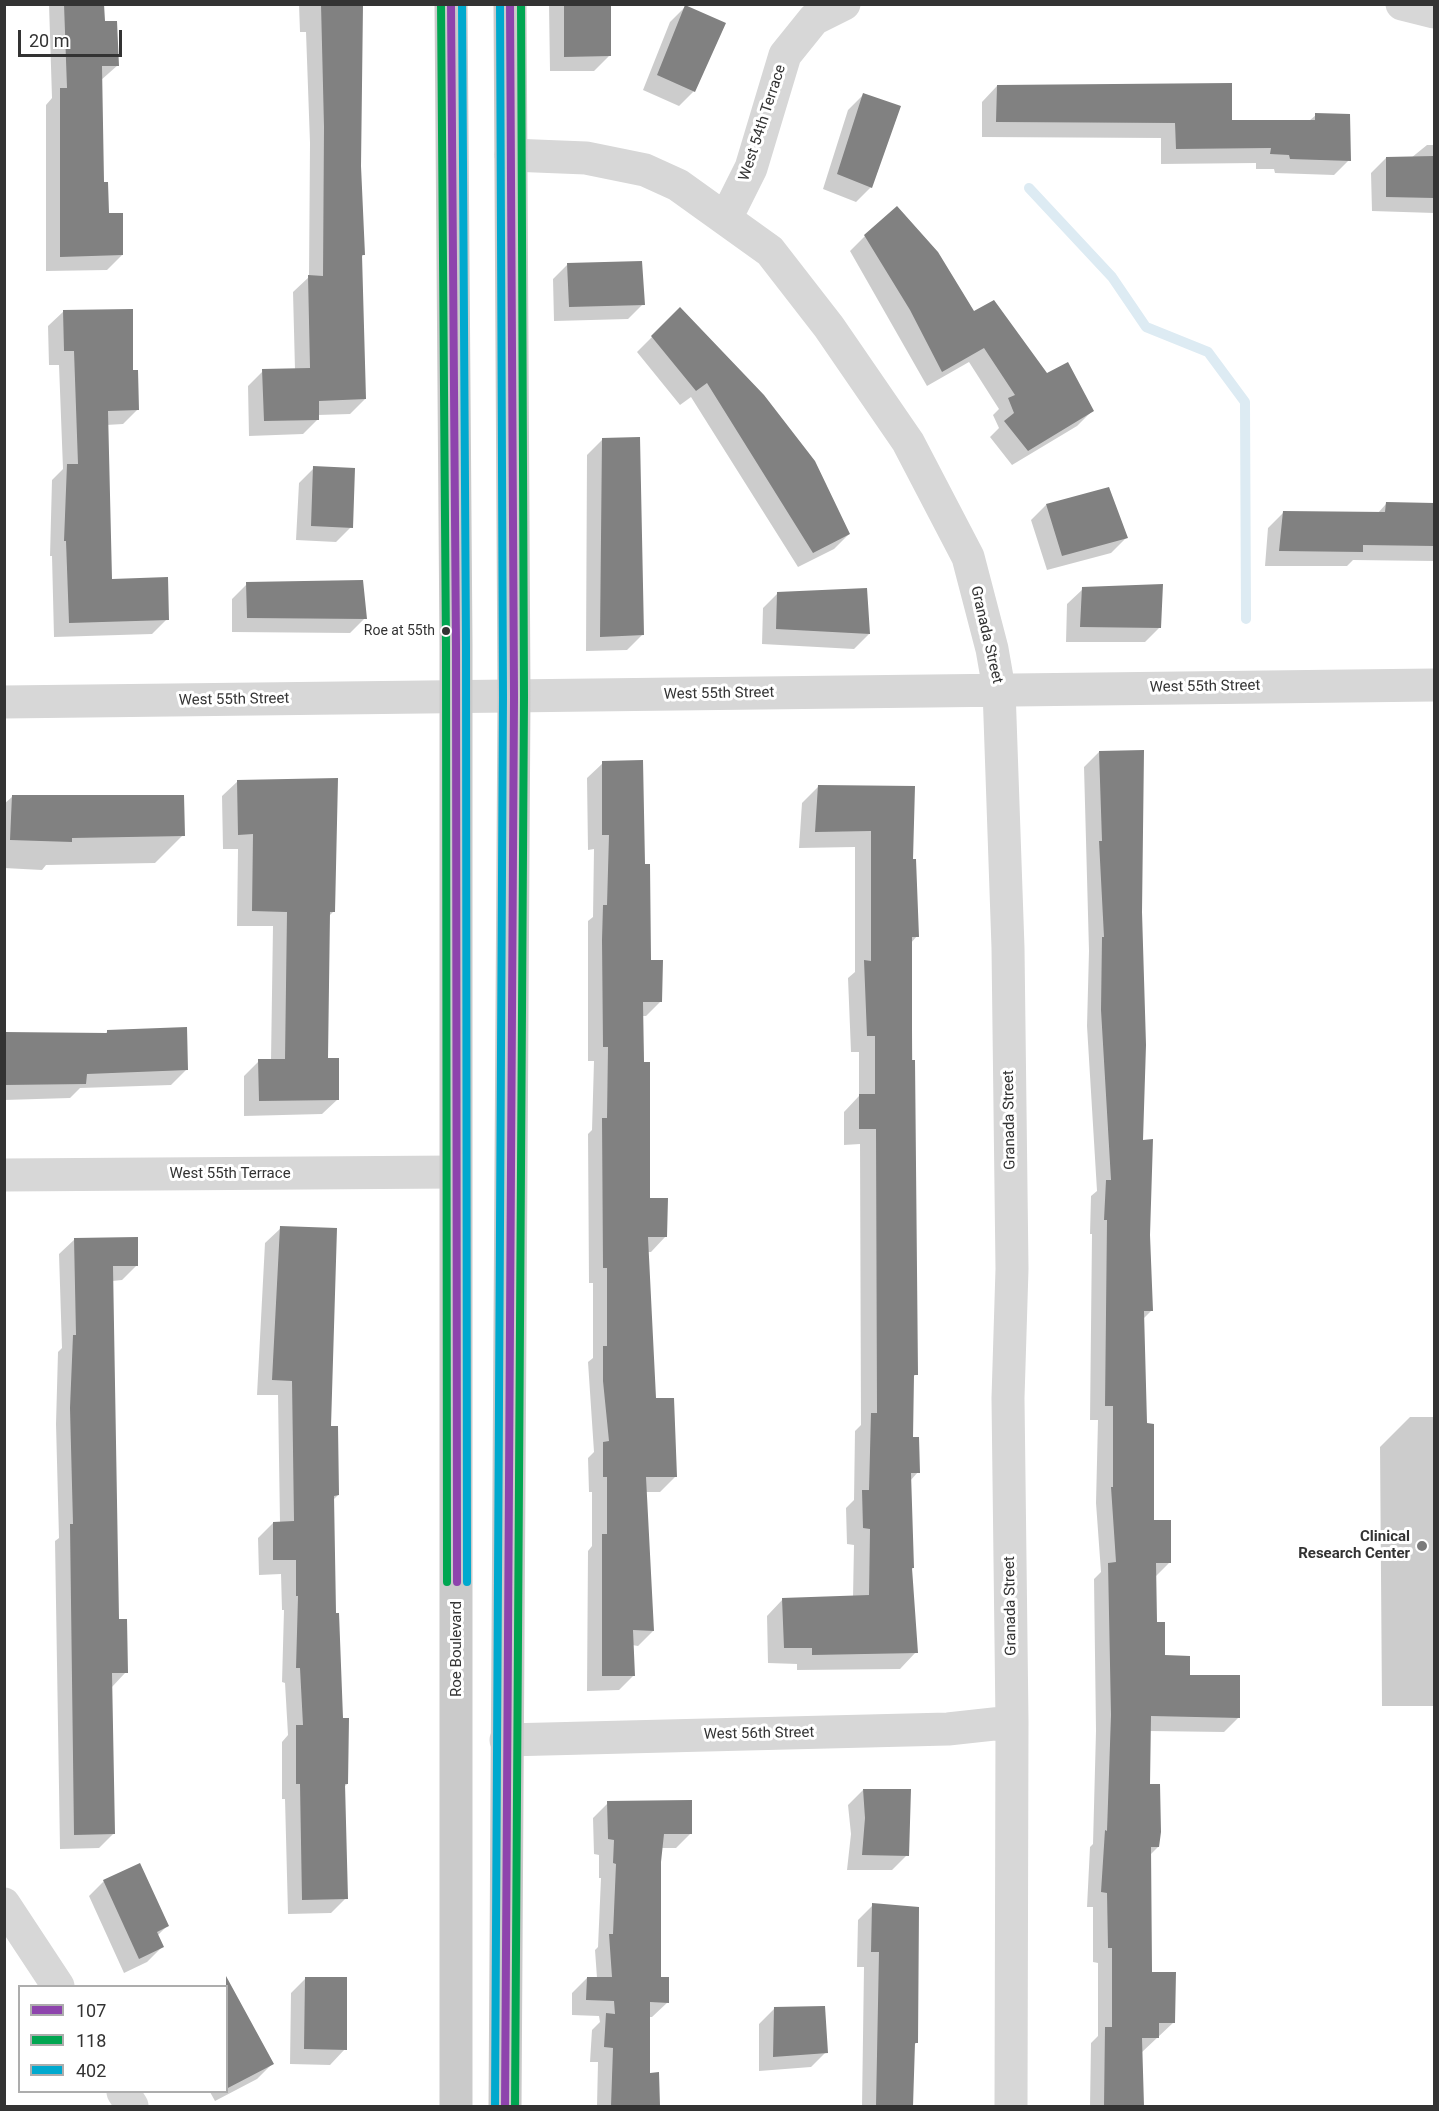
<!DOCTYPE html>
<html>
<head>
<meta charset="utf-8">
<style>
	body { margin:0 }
	#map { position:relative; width:1439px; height:2111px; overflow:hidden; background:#fff; font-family:Roboto,sans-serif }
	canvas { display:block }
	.frame { position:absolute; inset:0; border:6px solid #333; pointer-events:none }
	.legend { position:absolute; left:18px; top:1985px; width:210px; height:108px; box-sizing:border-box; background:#fff; border:2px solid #adadad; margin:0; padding:8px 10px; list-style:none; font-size:18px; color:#333 }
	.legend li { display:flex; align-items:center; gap:12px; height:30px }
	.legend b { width:30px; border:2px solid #adadad }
	.scale { position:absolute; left:18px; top:30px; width:104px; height:27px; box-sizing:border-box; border:3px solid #333; border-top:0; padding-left:8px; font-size:18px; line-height:21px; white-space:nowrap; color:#333; -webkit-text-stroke:4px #fff; paint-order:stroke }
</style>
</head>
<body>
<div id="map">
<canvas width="1439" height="2111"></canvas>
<div class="frame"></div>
<ul class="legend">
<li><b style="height:8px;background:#8e44ad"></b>107</li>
<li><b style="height:8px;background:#00a651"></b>118</li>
<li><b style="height:8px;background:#00a9ce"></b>402</li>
</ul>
<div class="scale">20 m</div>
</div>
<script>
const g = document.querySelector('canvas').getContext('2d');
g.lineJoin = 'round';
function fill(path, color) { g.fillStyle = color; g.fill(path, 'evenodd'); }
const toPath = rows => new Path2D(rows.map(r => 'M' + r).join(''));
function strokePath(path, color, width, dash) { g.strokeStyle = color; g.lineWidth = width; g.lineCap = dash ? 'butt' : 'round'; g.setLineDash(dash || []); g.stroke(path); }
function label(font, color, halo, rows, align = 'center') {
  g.font = font + ' Roboto,sans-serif'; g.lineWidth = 6; g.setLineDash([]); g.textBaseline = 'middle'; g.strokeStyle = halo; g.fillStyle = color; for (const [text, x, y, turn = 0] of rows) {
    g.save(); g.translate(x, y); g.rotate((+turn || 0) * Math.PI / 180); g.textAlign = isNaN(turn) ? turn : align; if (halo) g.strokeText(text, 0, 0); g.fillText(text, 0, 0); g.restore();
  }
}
const shadow = toPath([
	[49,4,103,4,103,23,118,65,100,81,102,183,108,215,122,255,107,270,46,271,46,105,52,98],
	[299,4,362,4,360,166,364,254,361,258,365,399,350,414,318,415,318,419,303,434,249,436,248,386,263,371,295,370,293,292,309,277,310,143,306,32,300,32],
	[549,4,610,4,609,56,594,71,550,71],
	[685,7,724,24,694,91,679,106,643,90,670,22],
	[997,86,1230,121,1309,121,1316,115,1349,160,1334,175,1275,173,1274,169,1256,169,1256,163,1161,164,1161,138,982,137,982,102],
	[863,95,871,187,856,202,823,189,848,110],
	[1427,145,1434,145,1434,213,1372,211,1371,173,1386,158,1411,158],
	[865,236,973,313,1092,411,1077,426,1012,465,990,437,999,428,993,415,999,409,969,362,927,386,850,251],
	[568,264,643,304,628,319,554,321,553,279],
	[680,309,849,534,834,549,798,567,691,397,680,405,637,352],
	[64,311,132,371,138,409,123,424,106,425,110,581,167,619,152,634,54,637,52,556,50,556,52,480,63,469,59,365,49,365,48,326],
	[603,439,642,635,627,650,586,651,587,455],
	[314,468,351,527,336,542,296,540,299,483],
	[1386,504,1434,505,1434,561,1353,560,1347,566,1265,566,1268,528,1283,513,1377,514],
	[1046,505,1126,538,1111,553,1047,570,1031,520],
	[247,584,365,618,350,633,232,632,232,599],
	[1083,589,1160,627,1145,642,1066,642,1067,604],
	[778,593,869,634,854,649,762,644,763,608],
	[1099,752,1141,912,1142,1142,1152,1310,1143,1319,1145,1425,1153,1521,1169,1563,1155,1577,1155,1623,1164,1657,1239,1717,1224,1732,1149,1731,1148,1785,1158,1847,1150,1855,1150,1974,1174,2022,1141,2053,1142,2106,1090,2106,1091,2043,1098,2036,1098,1963,1093,1962,1093,1907,1087,1907,1090,1847,1093,1844,1096,1731,1094,1579,1101,1572,1096,1503,1098,1420,1090,1420,1092,1234,1090,1234,1091,1196,1097,1191,1087,1026,1089,951,1084,767],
	[603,763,644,865,650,962,661,1001,646,1016,642,1016,649,1200,666,1236,651,1252,647,1252,654,1400,675,1477,660,1492,646,1492,653,1631,638,1646,632,1645,634,1675,619,1690,587,1691,588,1551,592,1546,592,1492,589,1492,588,1458,594,1452,588,1362,593,1358,593,1283,589,1283,588,1134,592,1130,594,1061,588,1061,588,921,593,917,594,849,588,850,587,778],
	[238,781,333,912,329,916,327,1060,338,1099,322,1114,244,1116,244,1076,259,1061,271,1060,273,926,237,926,238,849,223,849,222,796],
	[819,786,912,861,917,936,911,943,916,1374,912,1378,911,1439,918,1472,910,1481,913,1568,911,1570,916,1652,900,1669,797,1670,797,1664,768,1663,767,1616,783,1599,853,1597,854,1545,847,1544,846,1508,854,1500,855,1431,861,1425,860,1144,844,1145,844,1112,859,1096,859,1052,851,1052,848,978,855,972,855,847,799,848,802,803],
	[12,797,183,835,155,863,46,865,42,870,4,868,4,804],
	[108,1031,187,1069,171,1085,80,1088,70,1098,4,1100,4,1033,105,1034],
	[281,1228,329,1428,338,1495,332,1501,335,1615,347,1784,344,1787,346,1898,331,1913,288,1914,285,1799,282,1799,282,1742,288,1735,285,1683,282,1682,284,1610,282,1610,281,1574,259,1575,258,1538,273,1523,280,1523,278,1395,257,1395,265,1243],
	[75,1239,137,1265,122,1280,112,1281,117,1621,126,1672,111,1688,114,1833,99,1848,60,1849,55,1541,59,1538,56,1424,58,1352,62,1348,59,1254],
	[1410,1417,1434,1417,1434,1706,1382,1706,1380,1447],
	[863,1790,907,1855,892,1870,847,1870,851,1834,848,1805],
	[608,1803,691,1833,676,1848,661,1848,659,1978,668,2002,652,2017,649,2017,648,2074,658,2074,658,2106,597,2106,598,2062,590,2062,592,2030,600,2022,599,2016,572,2015,572,1993,587,1978,597,1978,595,1950,598,1947,601,1878,599,1878,599,1855,594,1854,593,1818],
	[104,1881,167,1926,157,1936,162,1947,147,1962,124,1973,89,1896],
	[873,1905,916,2043,914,2045,911,2106,862,2106,864,1967,857,1967,858,1920],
	[306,1978,345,2049,330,2065,290,2064,291,1993],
	[226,1990,272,2064,257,2079,215,2101,210,2092,226,2092],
	[774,2009,826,2052,811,2067,759,2071,759,2024]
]);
const stream = toPath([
	[1029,188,1112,277,1146,327,1208,352,1245,402,1246,619]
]);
const building = toPath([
	[64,4,104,4,105,21,117,21,119,66,102,66,104,182,108,182,109,213,123,213,123,255,60,257,60,88,67,88],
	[321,4,363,4,361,166,365,255,362,255,366,399,319,401,319,420,264,421,262,369,310,368,308,275,323,276,324,127],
	[564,4,611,4,611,56,564,57],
	[685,5,726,23,695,92,657,75],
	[1232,83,1232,120,1315,120,1315,113,1350,114,1351,161,1290,159,1289,155,1270,154,1271,148,1176,149,1175,123,996,122,997,85],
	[863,93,901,106,872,188,837,174],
	[1434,156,1434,198,1386,197,1386,157],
	[897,206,938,252,974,311,994,300,1047,373,1068,362,1094,411,1028,451,1004,421,1014,413,1008,398,1015,395,984,348,942,372,910,310,864,235],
	[642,261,645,305,569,307,567,263],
	[680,307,764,395,815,461,850,534,813,553,707,383,696,391,651,336],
	[133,309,133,370,138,370,139,410,108,411,112,579,168,577,169,620,69,623,66,541,64,541,67,464,78,464,74,351,64,351,63,310],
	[640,437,644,635,600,637,602,438],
	[313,466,355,468,353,528,311,526],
	[1109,487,1128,538,1062,556,1046,504],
	[1386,502,1434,503,1434,546,1363,545,1363,552,1279,551,1283,511,1385,512],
	[363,580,367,619,247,618,246,582],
	[1163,584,1161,628,1080,627,1082,587],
	[867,588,870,634,776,629,777,592],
	[1144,750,1142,912,1146,1045,1143,1140,1153,1139,1150,1235,1153,1311,1144,1311,1147,1423,1154,1424,1154,1520,1171,1520,1171,1563,1156,1563,1157,1622,1165,1622,1165,1655,1190,1656,1190,1675,1240,1675,1240,1718,1151,1716,1150,1784,1160,1784,1161,1832,1159,1847,1151,1847,1152,1972,1176,1972,1175,2023,1159,2023,1159,2038,1142,2038,1144,2106,1104,2106,1105,2027,1112,2027,1112,1948,1108,1948,1107,1893,1101,1892,1105,1830,1107,1831,1111,1715,1108,1563,1116,1562,1111,1487,1113,1487,1113,1406,1105,1406,1107,1220,1104,1220,1106,1180,1111,1180,1101,1010,1102,937,1104,937,1099,841,1102,841,1099,751],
	[643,760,645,864,650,864,651,960,663,960,662,1002,643,1002,644,1062,650,1062,650,1198,668,1198,667,1237,648,1237,656,1398,674,1398,677,1477,646,1477,654,1631,633,1630,635,1676,602,1676,602,1534,607,1534,607,1477,603,1477,603,1442,609,1441,603,1381,603,1346,607,1346,607,1268,603,1268,602,1118,607,1118,608,1047,603,1047,602,940,603,905,607,905,609,835,602,835,602,761],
	[338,778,335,912,330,912,328,1058,339,1058,339,1100,259,1101,258,1059,285,1059,287,912,252,911,253,834,238,835,237,780],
	[818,785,915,786,913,859,916,859,919,937,912,937,912,1060,915,1060,918,1375,914,1375,913,1437,919,1437,920,1473,911,1473,914,1568,912,1568,918,1653,812,1655,812,1648,784,1648,782,1598,869,1595,870,1529,863,1528,862,1490,869,1490,871,1413,877,1413,876,1129,859,1129,859,1094,875,1094,875,1036,867,1036,864,960,871,961,871,831,815,832],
	[12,795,184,795,185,836,72,838,72,842,10,840],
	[187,1027,188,1070,87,1074,86,1084,4,1085,4,1032,107,1033,107,1030],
	[280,1226,337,1228,331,1426,338,1426,339,1495,334,1496,336,1613,339,1613,343,1718,349,1718,348,1784,345,1784,348,1899,302,1900,300,1784,296,1784,296,1725,303,1725,300,1668,296,1668,298,1596,296,1596,296,1560,273,1560,273,1522,294,1521,292,1381,272,1380],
	[138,1237,138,1266,113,1266,119,1619,127,1619,128,1673,112,1673,115,1834,74,1835,70,1524,73,1524,70,1408,73,1335,76,1335,74,1238],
	[863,1789,911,1789,909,1856,862,1855,865,1818],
	[692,1800,692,1834,664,1834,661,1862,661,1977,669,1977,669,2003,650,2002,650,2073,659,2072,660,2106,611,2106,613,2048,604,2047,606,2013,615,2014,614,2001,586,2000,587,1977,612,1977,609,1934,613,1934,616,1864,613,1863,614,1840,608,1839,607,1801],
	[140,1863,169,1926,157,1932,164,1947,139,1959,103,1880],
	[872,1903,919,1907,918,2043,915,2043,913,2106,876,2106,879,1952,871,1952],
	[226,1976,274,2064,226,2089],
	[305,1977,347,1977,347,2050,304,2049],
	[825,2006,828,2053,773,2057,774,2007]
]);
const minor = toPath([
	[1402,4,1434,12],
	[511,155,586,158,645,170,678,185,770,251,829,327,908,442,968,557,992,649,999,689,1008,948,1012,1269,1008,1398,1012,1722,1011,2106],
	[726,218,751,168,785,55,814,19,844,4],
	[4,702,1434,685],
	[4,1175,455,1172],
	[506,1740,948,1729,1012,1722],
	[4,1904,58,1986],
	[123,2092,132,2106]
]);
const major = toPath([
	[451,4,456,646,456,2106],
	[505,2106,514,697,510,4]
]);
const bus1 = toPath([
	[451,4,456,646,457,1582],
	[505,2106,514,697,510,4]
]);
const bus2 = toPath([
	[441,4,446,646,447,1582],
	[515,2106,524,697,521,4]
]);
const bus3 = toPath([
	[462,4,466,646,467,1582],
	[495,2106,503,697,500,4]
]);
const markers = [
	[446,631,5,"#333"],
	[1422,1546,6,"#7a7a7a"]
];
const busNames = [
	["Roe at 55th",435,631]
];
const streetNames = [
	["West 54th Terrace",763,123,-72],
	["Granada Street",986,635,77],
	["West 55th Street",1205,687,-1],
	["West 55th Street",719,694,-1],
	["West 55th Street",234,700,-1],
	["Granada Street",1010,1120,-91],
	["West 55th Terrace",230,1174],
	["Granada Street",1011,1606,-91],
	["Roe Boulevard",457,1649,-90],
	["West 56th Street",759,1734,-1]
];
const poiNames = [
	["Clinical",1410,1537],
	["Research Center",1410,1554]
];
fill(shadow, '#0003');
strokePath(stream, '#ddebf3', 10);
fill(building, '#818181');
strokePath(minor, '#d7d7d7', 33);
strokePath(major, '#cacaca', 33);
strokePath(bus1, '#8e44ad', 8);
strokePath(bus2, '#00a651', 8);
strokePath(bus3, '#00a9ce', 8);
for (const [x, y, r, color] of markers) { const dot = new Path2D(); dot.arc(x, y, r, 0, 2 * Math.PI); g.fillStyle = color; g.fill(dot); strokePath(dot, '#fff', 2); }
label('14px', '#333', '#fff', busNames, 'right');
label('15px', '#333', '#fff', streetNames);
label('bold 15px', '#333', '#fff', poiNames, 'right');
</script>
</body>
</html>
